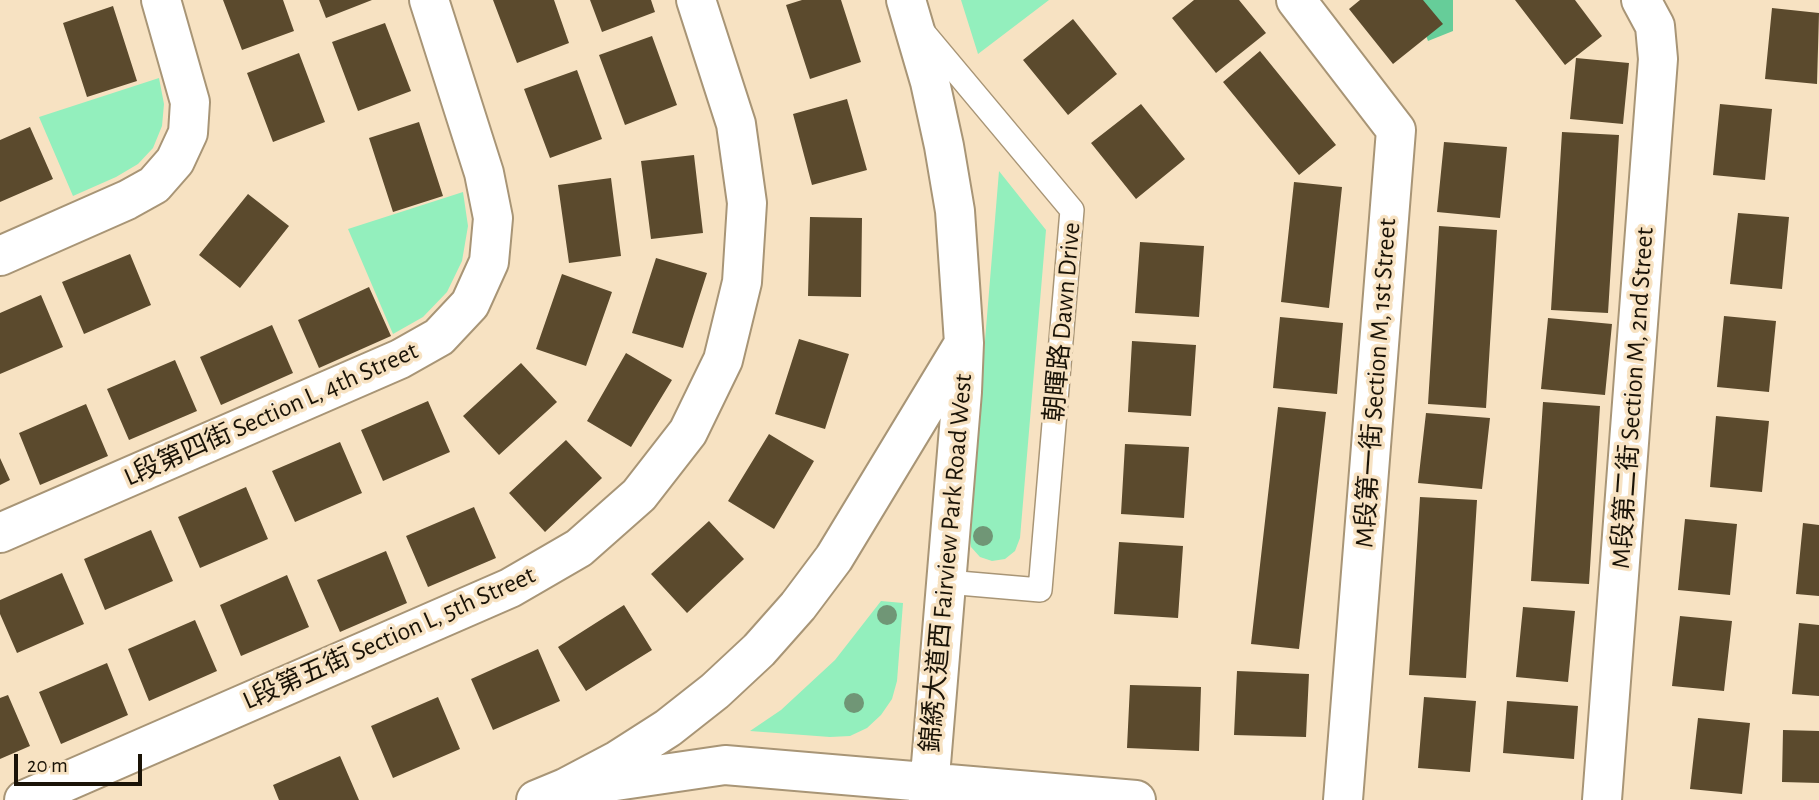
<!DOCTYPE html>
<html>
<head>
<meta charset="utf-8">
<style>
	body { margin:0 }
	#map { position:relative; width:1819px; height:800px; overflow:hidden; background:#f7e2c2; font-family:"Alegreya Sans",sans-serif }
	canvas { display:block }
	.scale { position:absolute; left:14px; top:754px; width:128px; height:32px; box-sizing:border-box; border:4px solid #1a1307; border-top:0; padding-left:9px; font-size:21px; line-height:24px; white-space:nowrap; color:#1a1307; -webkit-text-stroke:5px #f7e2c2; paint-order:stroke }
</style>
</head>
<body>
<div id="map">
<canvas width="1819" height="800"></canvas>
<div class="scale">20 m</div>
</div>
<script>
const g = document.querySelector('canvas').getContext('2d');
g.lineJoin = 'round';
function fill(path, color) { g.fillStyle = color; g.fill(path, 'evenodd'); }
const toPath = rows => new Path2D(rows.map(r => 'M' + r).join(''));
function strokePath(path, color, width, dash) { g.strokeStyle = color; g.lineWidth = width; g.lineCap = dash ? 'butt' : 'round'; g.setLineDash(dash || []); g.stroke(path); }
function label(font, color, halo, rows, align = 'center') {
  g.font = font + ' "Alegreya Sans","Noto Sans TC",sans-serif'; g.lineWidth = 7; g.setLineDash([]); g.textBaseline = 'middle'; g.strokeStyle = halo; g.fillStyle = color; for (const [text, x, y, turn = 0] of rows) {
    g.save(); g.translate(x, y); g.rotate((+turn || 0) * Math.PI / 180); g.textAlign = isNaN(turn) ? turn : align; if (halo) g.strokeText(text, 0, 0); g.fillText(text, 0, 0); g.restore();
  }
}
const green = toPath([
	[961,0,1049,0,978,54],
	[159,78,164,104,162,126,153,148,138,164,116,177,73,196,39,117],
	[999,171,1046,230,1020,538,1015,551,1005,559,992,561,980,557,971,547,969,534],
	[463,192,468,226,462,261,447,292,423,317,393,334,348,229],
	[881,601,903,603,897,681,892,699,881,715,867,728,850,736,830,737,750,731,781,710,835,660]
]);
const forest = toPath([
	[1423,0,1453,0,1453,31,1428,41,1416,9]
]);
const building = toPath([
	[223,0,283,0,294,31,242,50],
	[319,0,372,0,326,18],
	[493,0,554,0,569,43,517,63],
	[590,0,651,0,655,12,602,32],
	[802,0,841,0,861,62,810,79,786,5],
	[1194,0,1239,0,1266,33,1216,73,1172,18],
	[1360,0,1423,0,1443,24,1393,64,1349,9],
	[1515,0,1575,0,1602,36,1565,65],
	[113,6,137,81,87,97,63,23],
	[1772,8,1819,13,1817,84,1765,79],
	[1073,19,1117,74,1068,115,1023,60],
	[385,23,411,91,358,111,332,42],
	[652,36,677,105,625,125,599,55],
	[1260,51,1336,145,1299,175,1223,82],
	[299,53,325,122,273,142,247,73],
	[1576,58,1629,63,1623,124,1570,119],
	[577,70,602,139,550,158,524,89],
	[847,99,867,170,812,185,793,114],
	[1141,104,1185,159,1136,199,1091,143],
	[1720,104,1772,109,1765,180,1713,175],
	[419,122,443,196,393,212,369,138],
	[30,127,53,179,0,202,0,140],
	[1562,132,1619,135,1608,313,1551,310],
	[1444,142,1507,147,1500,218,1437,212],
	[694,155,703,233,651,239,641,161],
	[611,178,621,256,569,263,558,185],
	[1294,182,1342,187,1329,308,1281,302],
	[248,194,289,226,240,288,199,255],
	[1738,213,1789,217,1782,289,1730,284],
	[810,217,862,218,861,297,808,296],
	[1439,226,1497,230,1486,408,1428,404],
	[1140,242,1204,246,1199,317,1135,313],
	[130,254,151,305,84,334,62,282],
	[656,258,707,273,683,348,632,333],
	[562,274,612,292,586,366,536,349],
	[369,287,391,336,319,368,298,320],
	[41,295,63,347,0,374,0,313],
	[1724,316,1776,321,1769,392,1717,387],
	[1280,317,1343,323,1337,394,1273,388],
	[1548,318,1612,324,1605,395,1541,389],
	[272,325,293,373,221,405,200,357],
	[799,339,849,354,825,429,775,414],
	[1132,341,1196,345,1191,416,1128,412],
	[626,353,672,380,631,447,587,421],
	[175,360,197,411,129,440,107,389],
	[521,363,557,402,499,455,463,416],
	[428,401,450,452,383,481,361,430],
	[1543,402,1600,406,1589,584,1531,581],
	[86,404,108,456,40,485,19,433],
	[1278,407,1326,412,1299,649,1251,644],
	[1426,413,1490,418,1482,489,1418,483],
	[1716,416,1769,421,1762,492,1710,487],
	[769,434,814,461,774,529,728,501],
	[566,440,602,478,545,532,509,493],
	[340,442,362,493,295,522,272,471],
	[1125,444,1189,447,1184,518,1121,514],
	[0,458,10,480,0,485],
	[246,487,268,539,200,568,178,517],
	[1420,497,1477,500,1466,678,1409,675],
	[474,507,496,558,428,587,406,536],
	[1685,519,1737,524,1730,595,1678,590],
	[709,521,744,559,687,613,651,574],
	[1803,523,1819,525,1819,596,1796,594],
	[151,530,173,581,105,610,84,559],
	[1119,542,1183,546,1178,618,1114,614],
	[386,551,407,603,340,632,317,580],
	[62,573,84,624,17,653,0,614,0,600],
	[287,575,309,627,241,656,220,605],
	[624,605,652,650,586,691,558,647],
	[1523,607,1575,611,1568,682,1516,677],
	[1680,616,1732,621,1724,691,1672,686],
	[195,620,217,671,149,701,128,649],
	[1799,623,1819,625,1819,696,1792,694],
	[538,649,560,701,493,730,471,679],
	[107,663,128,715,61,744,39,692],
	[1237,671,1309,674,1306,737,1234,735],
	[1130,685,1201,687,1199,751,1127,748],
	[8,695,30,746,0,759,0,698],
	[438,697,460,749,393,778,371,726],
	[1424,697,1476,701,1470,772,1418,768],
	[1507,701,1578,706,1574,759,1503,753],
	[1698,718,1750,723,1742,794,1690,789],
	[1783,730,1819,731,1819,783,1782,782],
	[340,756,359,800,279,800,273,785]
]);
const lane = toPath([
	[923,32,1072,210,1040,590,947,582]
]);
const street = toPath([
	[906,0,930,82,944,146,955,211,964,343,962,392,928,800],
	[1296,0,1396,130,1343,800],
	[0,256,127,200,154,185,175,161,188,133,190,102,161,0],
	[0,533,400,359,439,337,470,304,489,262,493,218,484,173,429,0],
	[588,785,725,765,1136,800],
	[24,800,510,588,579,548,639,495,688,432,723,360,742,282,747,203,736,124,696,0],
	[536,800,565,788,618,760,668,728,715,691,759,650,798,606,834,558,963,345],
	[1602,800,1658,59,1655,26,1641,0]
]);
const trees = [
	[983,536],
	[887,615],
	[854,703]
];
const streetNames = [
	["朝暉路 Dawn Drive",1063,322,-85],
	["M段第一街 Section M, 1st Street",1376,383,-86],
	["M段第二街 Section M, 2nd Street",1633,398,-86],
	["L段第四街 Section L, 4th Street",271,414,-24],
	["錦綉大道西 Fairview Park Road West",947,563,-85],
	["L段第五街 Section L, 5th Street",389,638,-24]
];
fill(green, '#93efbd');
fill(forest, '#66cd99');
fill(building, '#5b4a2d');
strokePath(lane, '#a89576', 26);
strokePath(street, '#a89576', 42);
strokePath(lane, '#fff', 23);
strokePath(street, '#fff', 38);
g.fillStyle = '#709676';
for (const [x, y] of trees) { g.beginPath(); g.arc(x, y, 10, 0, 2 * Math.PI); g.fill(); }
label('26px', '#1a1307', '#f7e2c2', streetNames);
</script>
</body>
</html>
